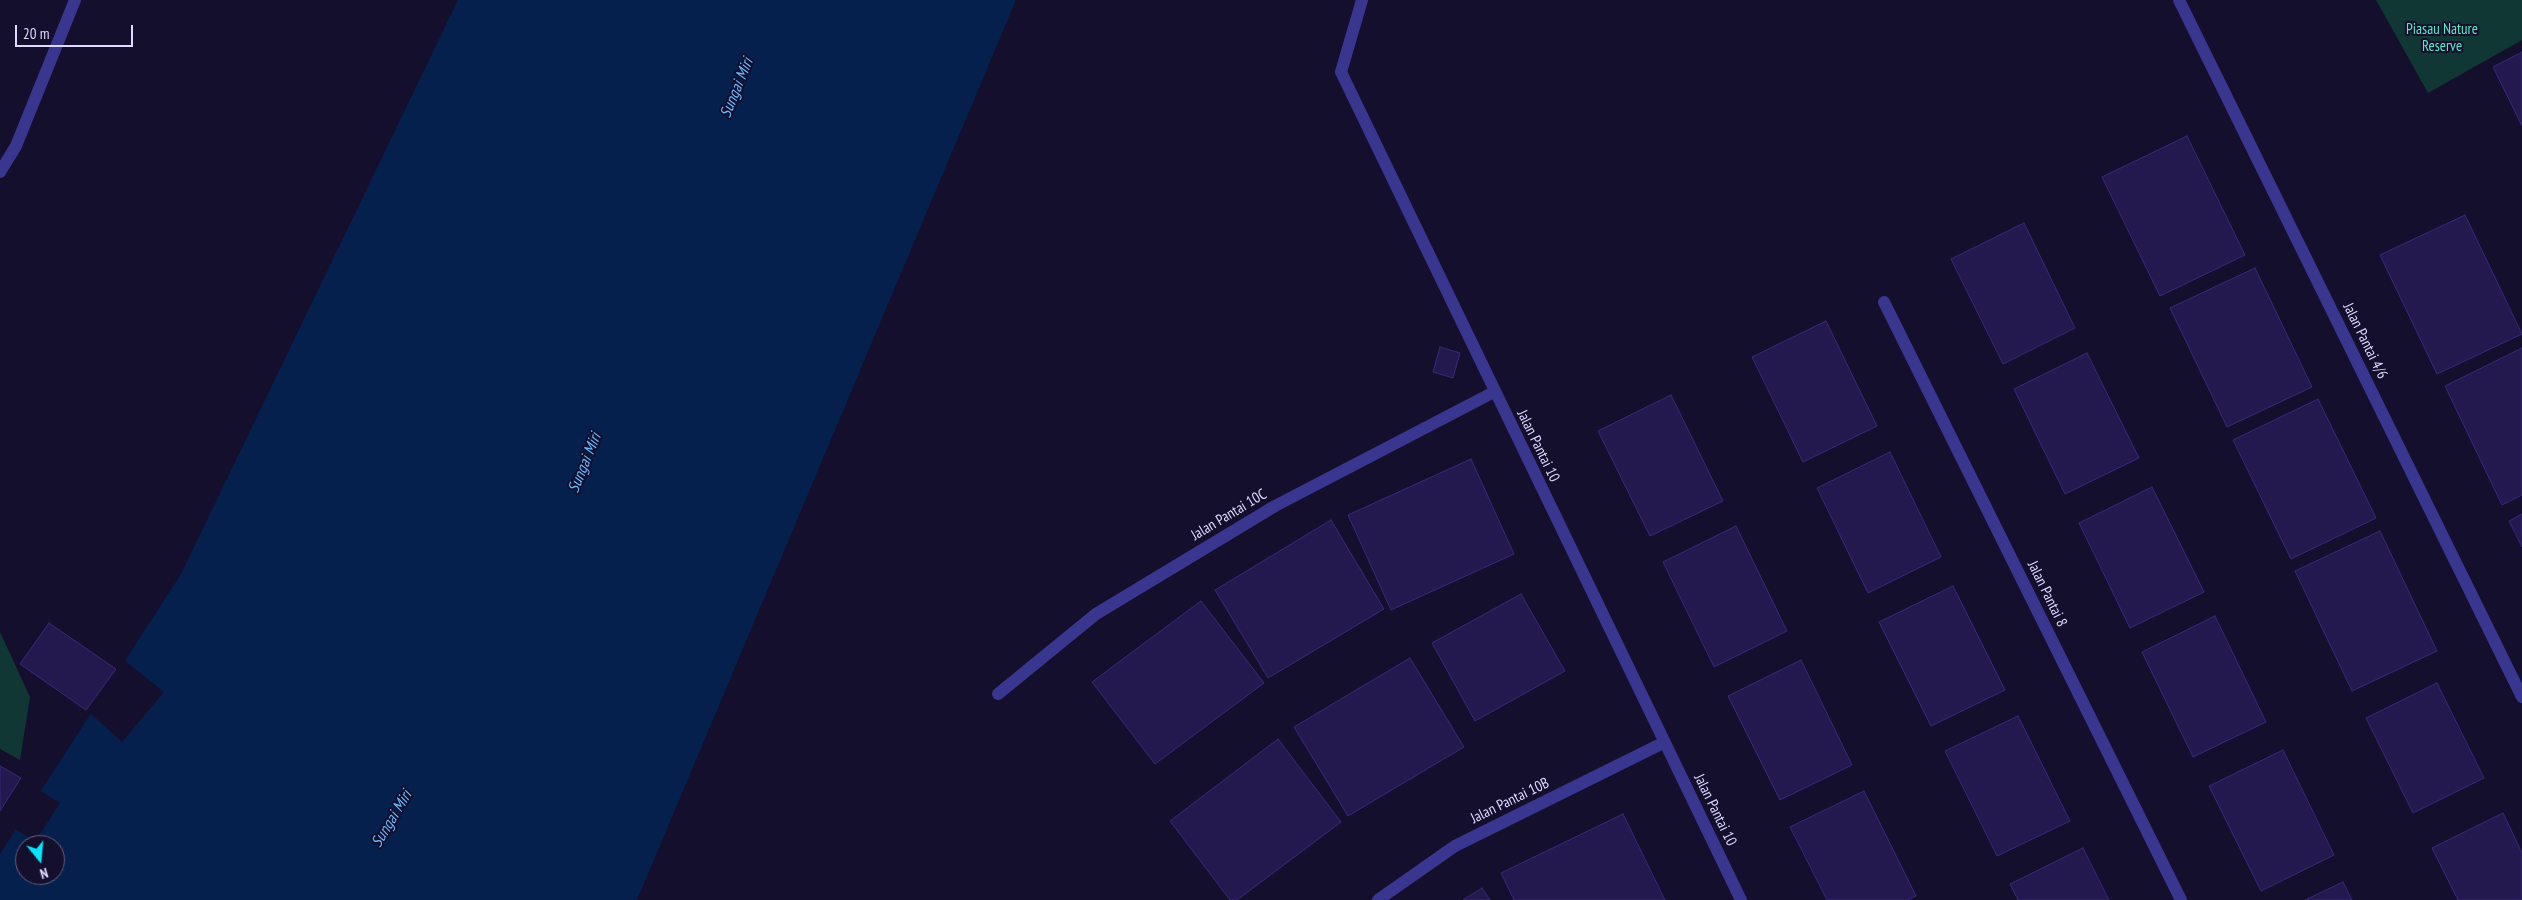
<!DOCTYPE html>
<html>
<head>
<meta charset="utf-8">
<style>
	body { margin:0 }
	#map { position:relative; width:2522px; height:900px; overflow:hidden; background:#140f2c; font-family:"PT Sans Narrow",sans-serif }
	canvas { display:block }
	.north { position:absolute; left:15px; top:835px; width:50px; height:50px; box-sizing:border-box; background:#140f2c; border:1px solid #656080; border-radius:50%; rotate:163deg; font-size:14px; font-weight:700; line-height:20px; text-align:center; color:#dedaff }
	.north::after { content:''; display:block; margin:auto; width:18px; height:22px; background:#06e7ff; clip-path:polygon(50% 0,100% 100%,50% 72%,0 100%) }
	.scale { position:absolute; left:15px; top:25px; width:118px; height:22px; box-sizing:border-box; border:2px solid #dedaff; border-top:0; padding-left:6px; font-size:15px; line-height:18px; white-space:nowrap; color:#dedaff; -webkit-text-stroke:4px #140f2c; paint-order:stroke }
</style>
</head>
<body>
<div id="map">
<canvas width="2522" height="900"></canvas>
<div class="north">N</div>
<div class="scale">20 m</div>
</div>
<script>
const g = document.querySelector('canvas').getContext('2d');
g.lineJoin = 'round';
function fill(path, color) { g.fillStyle = color; g.fill(path, 'evenodd'); }
const toPath = rows => new Path2D(rows.map(r => 'M' + r).join(''));
function strokePath(path, color, width, dash) { g.strokeStyle = color; g.lineWidth = width; g.lineCap = dash ? 'butt' : 'round'; g.setLineDash(dash || []); g.stroke(path); }
function label(font, color, halo, rows, align = 'center') {
  g.font = font + ' "PT Sans Narrow",sans-serif'; g.lineWidth = 4; g.setLineDash([]); g.textBaseline = 'middle'; g.strokeStyle = halo; g.fillStyle = color; for (const [text, x, y, turn = 0] of rows) {
    g.save(); g.translate(x, y); g.rotate((+turn || 0) * Math.PI / 180); g.textAlign = isNaN(turn) ? turn : align; if (halo) g.strokeText(text, 0, 0); g.fillText(text, 0, 0); g.restore();
  }
}
const green = toPath([
	[2376,0,2522,0,2522,40,2428,93],
	[0,632,30,697,20,760,0,749]
]);
const water = toPath([
	[458,0,1016,0,637,900,0,900,0,854,181,574],
	[25,845,55,845,55,875,25,875]
]);
const pier = toPath([
	[123,659,164,692,122,742,89,712],
	[39,790,60,803,35,842,14,828]
]);
const building = toPath([
	[2522,52,2522,126,2493,67,2522,52],
	[2187,136,2245,255,2160,296,2102,177,2187,136],
	[2465,215,2522,334,2437,374,2380,255,2465,215],
	[2024,223,2075,328,2003,364,1951,259,2024,223],
	[2255,268,2312,387,2227,427,2170,308,2255,268],
	[1826,321,1877,426,1803,462,1752,357,1826,321],
	[1440,347,1460,353,1453,378,1433,372,1440,347],
	[2522,348,2522,495,2502,505,2445,386,2522,348],
	[2087,353,2139,458,2065,494,2014,389,2087,353],
	[1671,395,1723,501,1650,536,1598,431,1671,395],
	[2318,399,2376,518,2291,559,2233,440,2318,399],
	[1890,452,1941,557,1868,593,1817,488,1890,452],
	[1471,459,1514,554,1391,610,1348,515,1471,459],
	[2152,487,2204,592,2130,628,2079,523,2152,487],
	[2522,514,2522,547,2509,521,2522,514],
	[1331,520,1384,609,1268,678,1215,590,1331,520],
	[1736,526,1787,631,1714,667,1663,562,1736,526],
	[2380,531,2437,651,2352,691,2295,571,2380,531],
	[1953,586,2005,690,1931,726,1879,622,1953,586],
	[1521,594,1565,671,1475,721,1432,643,1521,594],
	[1201,601,1264,683,1155,764,1092,682,1201,601],
	[2215,616,2266,722,2193,757,2142,652,2215,616],
	[49,623,116,669,86,710,20,664,49,623],
	[1410,658,1464,747,1348,816,1294,727,1410,658],
	[1801,660,1852,765,1780,800,1728,696,1801,660],
	[2437,683,2484,778,2413,813,2366,718,2437,683],
	[2018,716,2070,821,1997,856,1945,751,2018,716],
	[1278,739,1341,822,1237,900,1230,900,1170,821,1278,739],
	[2283,750,2334,855,2261,891,2209,786,2283,750],
	[0,766,21,778,0,811,0,766],
	[1864,791,1916,896,1907,900,1827,900,1790,827,1864,791],
	[2503,813,2522,853,2522,900,2458,900,2432,848,2503,813],
	[1623,814,1665,900,1514,900,1501,873,1623,814],
	[2083,848,2109,900,2018,900,2010,884,2083,848],
	[2343,882,2352,900,2305,900,2343,882],
	[1482,888,1490,900,1463,900,1482,888]
]);
const minor = toPath([
	[1362,0,1341,72,1741,900],
	[2179,0,2522,697],
	[0,172,16,146,75,0],
	[1884,302,2181,900],
	[998,694,1096,614,1275,506,1494,392],
	[1378,900,1455,846,1663,743]
]);
const parkNames = [
	["Piasau Nature",2442,30],
	["Reserve",2442,47]
];
const streetNames = [
	["Jalan Pantai 4/6",2365,341,64],
	["Jalan Pantai 10",1538,446,64],
	["Jalan Pantai 10C",1229,515,-31],
	["Jalan Pantai 8",2047,594,64],
	["Jalan Pantai 10B",1510,801,-26],
	["Jalan Pantai 10",1715,810,64]
];
const waterNames = [
	["Sungai Miri",737,88,-68],
	["Sungai Miri",585,463,-68],
	["Sungai Miri",392,819,-59]
];
fill(green, '#113735');
fill(water, '#06204e');
fill(pier, '#140f2c');
fill(building, '#24194f');
strokePath(building, '#39297d', 1);
strokePath(minor, '#39368f', 12);
label('15px', '#5aebc6', '#140f2c', parkNames);
label('15px', '#dedaff', '#140f2c', streetNames);
label('italic 16px', '#68baff', '#140f2c', waterNames);
</script>
</body>
</html>
